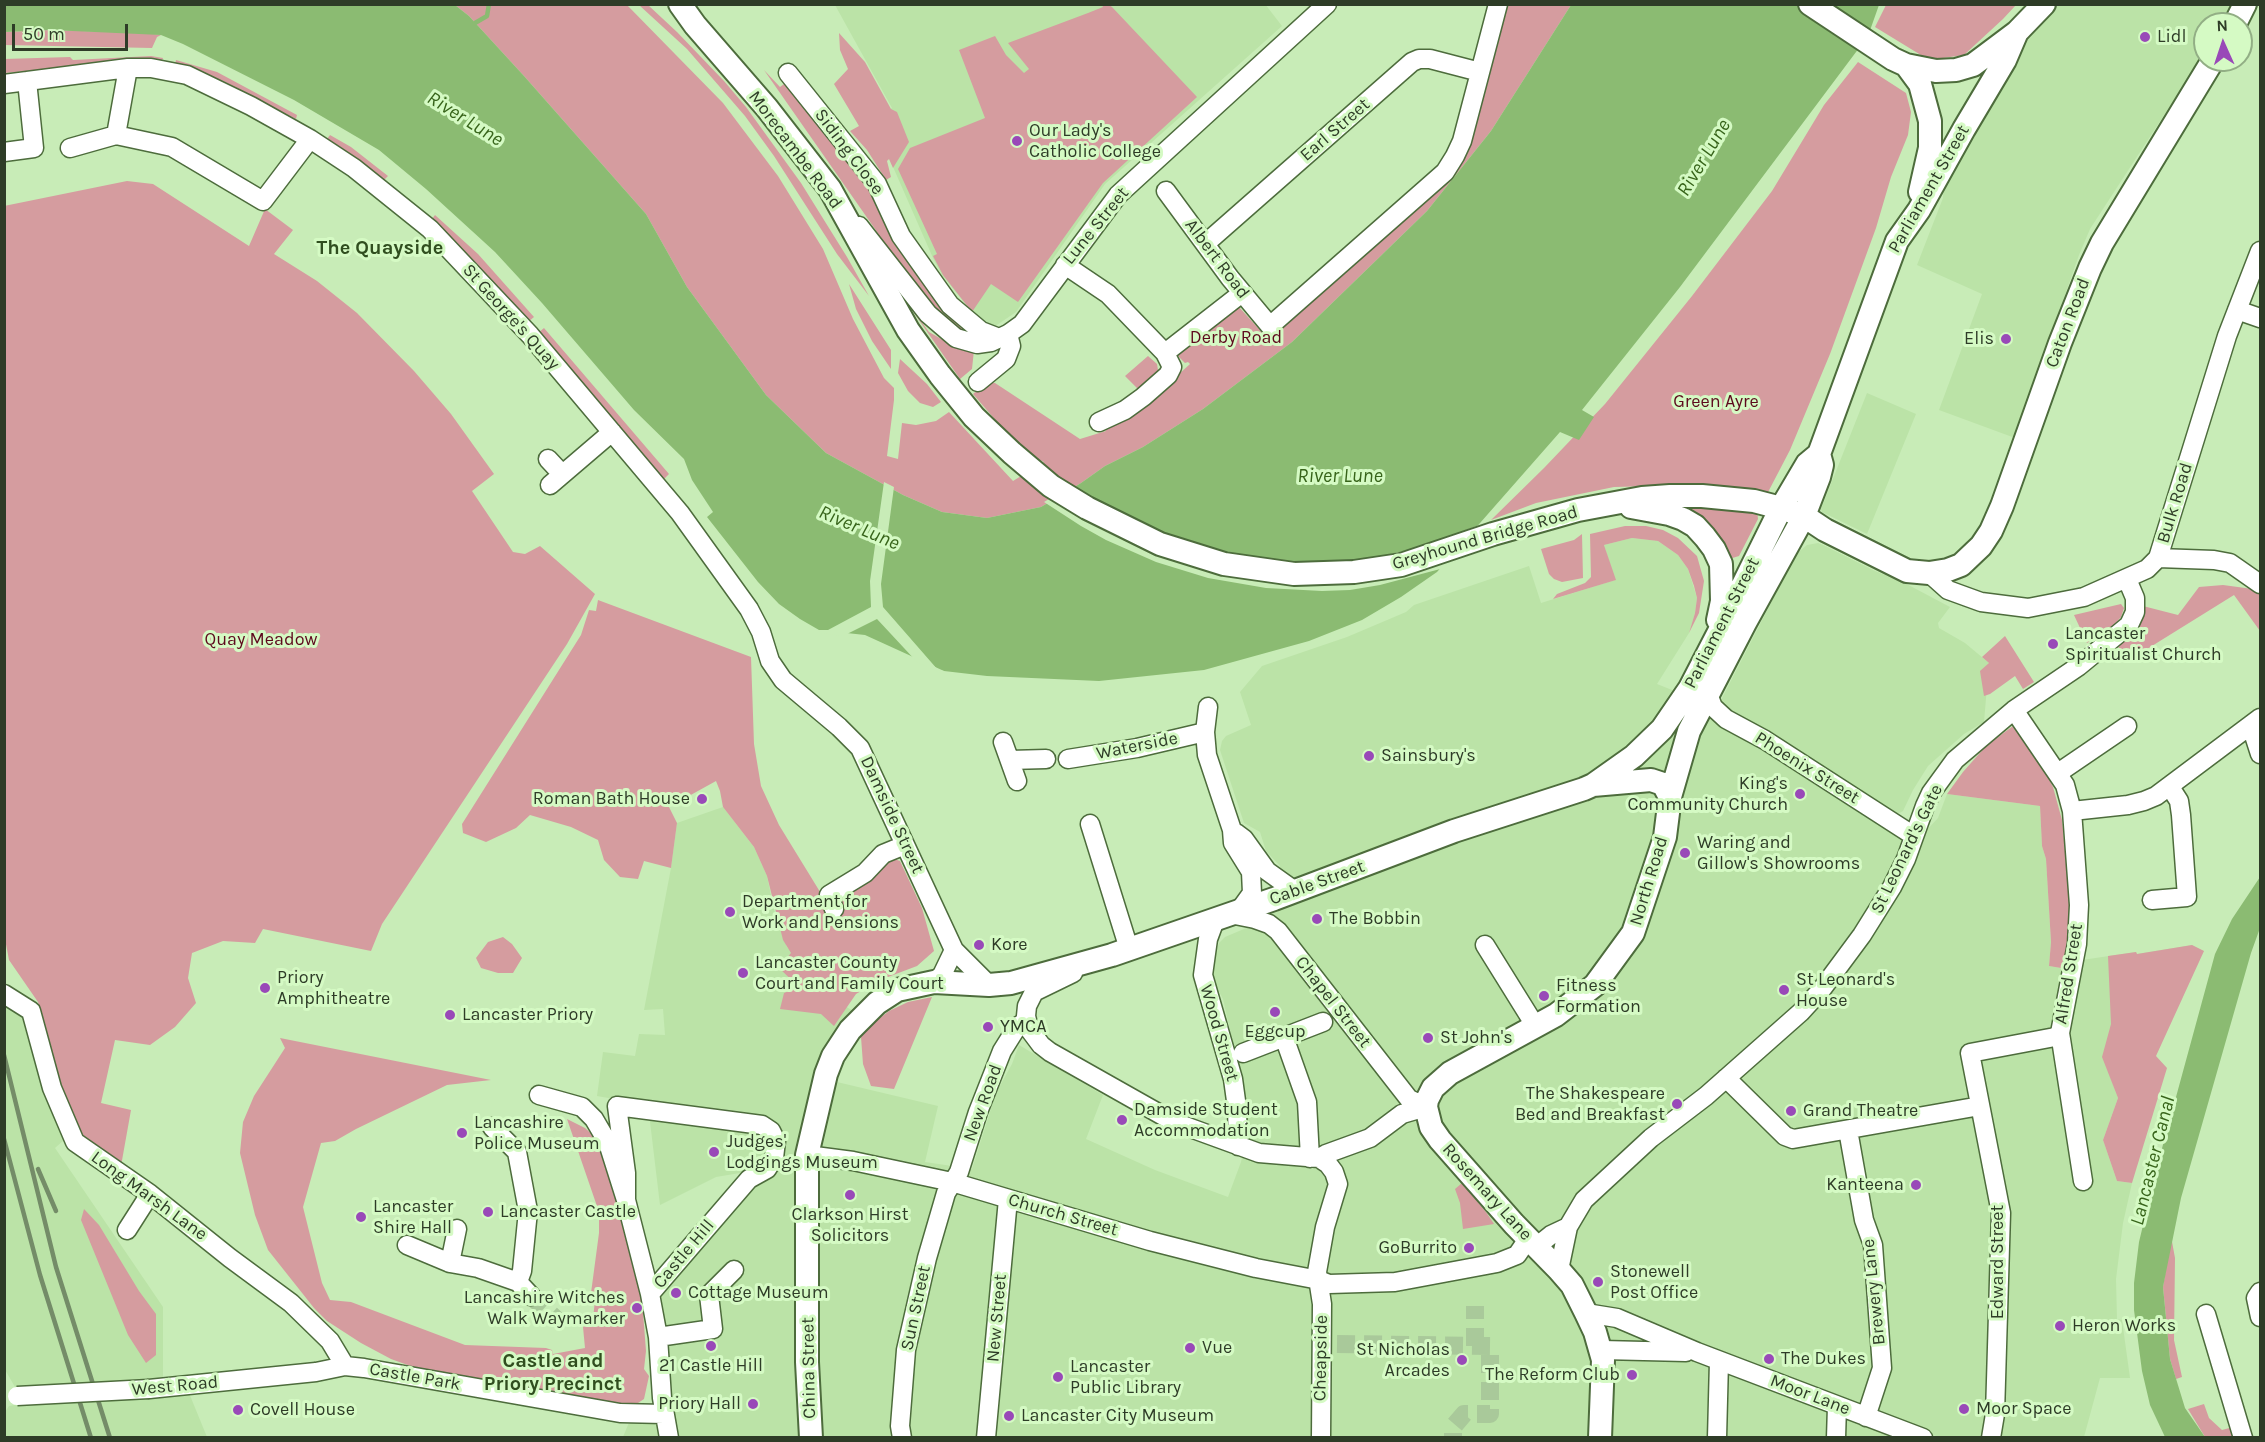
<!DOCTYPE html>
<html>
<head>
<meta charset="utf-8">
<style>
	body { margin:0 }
	#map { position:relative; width:2265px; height:1442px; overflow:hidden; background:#c8ecb7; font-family:Karla,sans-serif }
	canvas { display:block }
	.frame { position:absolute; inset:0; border:6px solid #2e3c27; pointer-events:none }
	.north { position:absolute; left:2193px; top:12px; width:60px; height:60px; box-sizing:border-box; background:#d5fac4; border:2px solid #92ae85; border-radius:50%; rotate:357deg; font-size:16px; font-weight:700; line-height:24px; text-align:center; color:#2e3c27 }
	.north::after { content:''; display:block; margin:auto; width:21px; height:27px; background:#9949b8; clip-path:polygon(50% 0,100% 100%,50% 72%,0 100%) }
	.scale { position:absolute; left:12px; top:24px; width:116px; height:27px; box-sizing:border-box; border:3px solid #2e3c27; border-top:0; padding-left:8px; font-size:18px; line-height:21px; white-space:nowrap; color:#2e3c27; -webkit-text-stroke:4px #d5fac4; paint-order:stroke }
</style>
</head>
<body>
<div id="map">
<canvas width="2265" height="1442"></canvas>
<div class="frame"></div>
<div class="north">N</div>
<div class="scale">50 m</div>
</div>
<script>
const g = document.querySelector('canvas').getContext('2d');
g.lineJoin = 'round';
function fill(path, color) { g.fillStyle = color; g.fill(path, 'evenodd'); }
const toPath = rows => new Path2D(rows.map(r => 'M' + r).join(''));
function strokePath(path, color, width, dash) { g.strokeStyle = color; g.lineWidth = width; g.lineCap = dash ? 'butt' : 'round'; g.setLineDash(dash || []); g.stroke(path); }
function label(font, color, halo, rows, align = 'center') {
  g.font = font + ' Karla,sans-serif'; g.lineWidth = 6; g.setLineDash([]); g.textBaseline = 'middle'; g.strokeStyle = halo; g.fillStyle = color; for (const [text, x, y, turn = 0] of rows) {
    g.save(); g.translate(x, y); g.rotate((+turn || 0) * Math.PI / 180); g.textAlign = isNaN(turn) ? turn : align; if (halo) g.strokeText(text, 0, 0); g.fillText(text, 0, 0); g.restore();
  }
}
const built = toPath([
	[1265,4,1282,26,1105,184,1016,312,994,327,972,312,942,275,933,258,872,119,892,108,835,5],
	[2058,5,2237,5,2224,24,2205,24,2205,52,2090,229,2079,255,2015,438,1939,410,1982,294,1917,265,1943,198,1944,175,2025,41],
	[1867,393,1916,414,1867,534,1822,512,1821,509],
	[1632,538,1658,541,1678,555,1688,569,1697,598,1695,613,1689,633,1657,684,1717,708,1796,554,1807,545,1818,543,1823,545,1875,571,1899,580,1950,607,1938,623,1939,628,1965,643,1989,663,1984,722,1964,734,1928,766,1913,790,1903,811,1896,815,1924,833,1938,818,1947,794,2040,806,2042,846,2046,859,2051,942,2049,966,2061,968,2082,960,2136,952,2137,954,2192,945,2204,951,2103,1057,2118,1098,2103,1140,2117,1181,2132,1183,2123,1223,2116,1279,2117,1319,2122,1320,2130,1378,2100,1378,2084,1437,1940,1437,1864,1413,1711,1350,1712,1437,623,1437,630,1420,671,1417,656,1295,752,1171,716,1177,660,1205,648,1105,597,1096,603,1052,635,1056,639,1034,665,1035,663,1009,644,1010,671,868,677,823,723,807,754,847,767,876,774,910,787,947,848,1008,854,1011,815,1075,808,1100,801,1173,812,1167,824,1141,837,1082,938,1106,925,1162,972,1169,996,1093,1012,1064,1019,1045,1103,1095,1086,1139,1155,1170,1228,1197,1241,1162,1246,1138,1239,1069,1223,999,1213,980,1213,961,1219,943,1225,937,1251,926,1263,910,1279,905,1280,866,1266,851,1260,832,1244,823,1220,750,1222,741,1226,736,1251,725,1240,692,1262,666,1347,637,1406,612,1414,605,1529,566,1541,603,1615,580,1604,545],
	[4,1003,25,1017,64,1140,55,1148,163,1307,163,1378,146,1380,189,1393,207,1437,6,1437,5,1412,9,1406,20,1404,15,1387,4,1368],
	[1725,1371,1892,1437,1724,1438]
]);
const green = toPath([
	[455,5,627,5,723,103,778,176,823,249,853,319,884,378,894,388,894,400,887,456,898,459,902,423,916,425,936,421,949,412,1013,481,1044,462,1036,458,1011,438,973,394,987,382,995,383,1080,439,1106,431,1105,428,1155,396,1190,364,1188,362,1185,363,1176,354,1239,307,1267,338,1374,243,1451,170,1505,5,1571,5,1491,131,1427,211,1292,342,1203,409,1143,447,1105,466,1081,483,1041,507,987,518,942,512,903,495,826,453,766,395,687,287,646,214,524,76,469,16],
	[639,5,648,5,677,32,724,81,746,107,801,183,847,257,869,296,837,254,774,156,745,116,687,49],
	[1102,5,1109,5,1112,7,1197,97,1103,183,1018,302,991,284,972,312,943,275,933,256,937,254,898,169,910,148,985,118,959,50,995,36,1006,55,1024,73,1029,69,1008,43,1088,13,1103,7],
	[1886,5,2016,5,2003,19,1964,55,1929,60,1875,27],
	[50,30,145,33,161,35,157,37,152,48,5,45,4,32],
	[839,33,865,62,891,109,897,112,909,142,893,168,889,159,887,161,891,177,886,180,867,150,850,131,859,126,834,84,848,69,840,50],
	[151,56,163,58,162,61,142,60,5,73,4,59,70,57,73,60],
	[176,60,217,72,297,115,296,119,223,81,175,65],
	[1858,62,1906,93,1911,112,1908,135,1891,177,1876,228,1830,354,1790,450,1766,496,1693,487,1654,486,1614,487,1536,503,1491,520,1544,468,1605,404,1692,296,1772,191,1824,105],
	[764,70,780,87,788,81,844,160,859,170,969,328,966,332,951,327,897,266,875,229],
	[330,135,351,147,388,176,384,180,348,152,327,139],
	[127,181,153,184,249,246,265,209,293,230,274,254,317,281,357,313,414,371,451,414,494,474,472,491,513,552,525,554,540,546,595,594,567,644,382,924,371,951,263,929,255,943,223,941,192,953,188,978,196,1003,175,1027,150,1045,115,1040,101,1103,131,1110,121,1166,85,1145,58,1084,38,1002,9,960,5,939,4,206],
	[435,215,478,254,534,317,528,322,432,219],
	[849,284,891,350,891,369,872,341,856,309],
	[896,287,929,332,950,344,974,350,972,369,960,379],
	[544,328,669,474,663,480,538,333],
	[1148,356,1157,364,1158,370,1142,388,1137,388,1125,376],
	[900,359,927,384,941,402,933,407,920,403,908,391,898,373],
	[1687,506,1757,510,1758,519,1739,556,1729,559,1690,512],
	[1625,526,1646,526,1663,530,1678,538,1697,556,1704,581,1699,613,1689,633,1695,613,1697,598,1694,586,1688,569,1678,555,1658,541,1632,538,1604,545,1616,580,1553,599,1557,594,1585,583,1591,577,1590,534],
	[1582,534,1583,578,1562,582,1554,579,1549,574,1541,549,1574,540],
	[2223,585,2260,590,2260,631,2234,595,2131,659,2114,643,2139,605,2178,615,2199,587],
	[598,600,751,657,754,744,761,786,779,825,825,900,874,878,878,867,883,862,894,859,900,861,922,908,934,951,917,966,880,980,856,994,834,1026,821,1014,780,1009,784,993,799,987,779,968,791,953,783,940,767,876,754,847,723,807,720,791,716,781,669,807,677,823,671,868,644,861,638,879,620,877,604,860,598,840,571,827,530,815,516,828,486,842,463,833,462,824,581,635,589,610,596,611],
	[2121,604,2124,608,2121,617,2113,626,2087,643,2074,615],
	[2005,636,2034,682,2023,689,2015,676,1990,694,1984,696,1980,671,1989,663,1982,657],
	[2013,726,2023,740,2026,740,2046,773,2053,787,2062,820,2070,903,2066,951,2061,968,2049,966,2051,942,2046,859,2042,846,2040,806,1947,794,1963,772,1986,746],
	[503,937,512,944,522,958,513,973,498,973,481,968,476,958,488,942],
	[2192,945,2204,951,2156,1056,2167,1068,2132,1183,2117,1181,2103,1140,2118,1098,2102,1057,2111,1024,2108,956,2136,952,2137,954],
	[932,997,894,1089,871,1086,863,1064,861,1037,872,1024,889,1011,908,1002],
	[280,1038,491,1080,447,1085,356,1129,335,1141,321,1143,303,1207,322,1283,330,1300,351,1302,465,1345,546,1348,552,1350,553,1354,585,1348,583,1327,593,1319,595,1300,591,1293,599,1233,599,1212,567,1119,585,1128,594,1136,600,1146,611,1179,641,1287,646,1351,644,1369,649,1376,644,1399,638,1403,616,1407,550,1390,483,1381,416,1368,391,1359,361,1343,327,1321,314,1308,268,1250,255,1215,240,1153,243,1122,254,1096,285,1048],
	[1462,1183,1486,1212,1494,1224,1463,1229,1460,1203,1455,1189],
	[84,1209,99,1225,139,1291,156,1314,156,1355,146,1363,128,1335,81,1220],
	[2171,1236,2175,1258,2174,1340,2182,1377,2176,1379,2170,1359,2163,1287],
	[2204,1404,2209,1418,2222,1430,2233,1427,2236,1437,2205,1437,2188,1409]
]);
const water = toPath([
	[4,5,455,5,469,16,524,76,646,214,687,287,766,395,826,453,903,495,942,512,987,518,1041,507,1081,483,1105,466,1143,447,1203,409,1292,342,1427,211,1491,131,1571,5,1879,5,1868,36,1680,287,1582,410,1594,417,1579,440,1560,432,1437,572,1401,597,1362,620,1309,641,1204,670,1099,681,987,676,944,671,865,635,819,630,800,619,779,604,758,582,707,517,713,512,692,480,684,459,634,410,542,303,495,252,426,189,379,150,294,100,183,44,161,35,50,30,5,32],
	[2260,877,2260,928,2251,953,2181,1198,2163,1287,2170,1359,2185,1408,2205,1437,2165,1437,2150,1405,2142,1371,2134,1310,2134,1283,2139,1242,2158,1163,2215,954,2232,919]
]);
const pier = toPath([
	[884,482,894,487,881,584,883,607,938,670,944,671,943,674,917,662,877,619,843,636,820,633,819,630,828,630,871,607,870,581],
	[1070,486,1165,535,1212,550,1246,557,1275,561,1305,563,1374,558,1420,547,1482,524,1444,568,1380,585,1350,590,1322,591,1266,588,1208,578,1156,562,1106,540,1081,526,1044,502]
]);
const stream = toPath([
	[475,23,487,16,489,4]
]);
const minorTunnel = toPath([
	[531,1296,557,1320],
	[1337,1344,1490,1346,1490,1414,1464,1414,1453,1427,1453,1438],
	[1475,1346,1475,1306]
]);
const minor = toPath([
	[788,73,877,184,901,236,950,305,981,331,999,338],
	[4,84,128,68,151,68,187,75,251,106,310,139,354,168,430,229,530,335,680,513,749,609,761,632,770,661,783,680,839,727,860,748,954,950,989,985],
	[116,135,128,68],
	[70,148,116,135,172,147,263,201,310,139],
	[4,152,34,148,27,81],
	[1166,191,1230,278,1270,326,1445,172,1455,156,1462,141,1498,4],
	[859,226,928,314,956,338,977,344,991,342,1008,334,1022,324,1118,195,1327,4],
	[1205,244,1412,62,1419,59,1430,59,1480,72],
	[1065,265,1108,294,1165,353,1172,367,1168,375,1143,397,1125,410,1099,422],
	[2237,310,2260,318],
	[1165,353,1242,293],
	[978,382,1006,359,1011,346,1008,334],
	[548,459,562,474],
	[550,485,612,432],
	[2158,558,2214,560,2230,563,2260,584],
	[1929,573,1948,590,1981,602,2028,608,2084,597,2147,569,2158,558,2227,336,2260,251],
	[1708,694,1713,707,1726,719,1765,740,1914,836],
	[1208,707,1205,732,1207,755,1232,830,1233,843,1251,872,1252,893,1239,911],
	[2014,710,2065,785,2072,811,2079,905,2077,944,2060,1033,2083,1181],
	[2251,726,2260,754],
	[1003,742,1017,781],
	[1068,759,1137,748,1205,732],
	[1010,760,1046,759],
	[2058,773,2127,726],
	[2072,811,2128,805,2144,801,2156,796,2260,718],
	[1090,824,1129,949],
	[1236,833,1244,839,1267,871,1295,891],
	[2152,900,2187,897,2181,815,2179,801,2170,787],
	[834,909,829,895,865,873,883,854,905,845],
	[1230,914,1255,919,1269,924,1278,931,1409,1099,1426,1107],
	[1215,920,1208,939,1203,975,1233,1079,1237,1108,1238,1146],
	[1485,945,1536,1027],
	[1073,973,1034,992,1027,1006,1026,1016,1029,1029,1041,1045,1050,1052,1174,1122,1259,1153,1319,1158,1328,1164,1334,1172,1338,1184,1325,1227,1317,1272,1322,1304,1321,1438],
	[934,982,942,975,954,950],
	[4,994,31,1011,52,1088,75,1142,150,1194,230,1258,291,1303,330,1341,345,1366],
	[1284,1037,1307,1102,1310,1158],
	[1243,1053,1323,1022],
	[1726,1078,1785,1136,1793,1139,1980,1106],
	[539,1095,582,1107,594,1119,608,1143,626,1200,650,1294,658,1337,662,1398,669,1438],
	[492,1127,517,1152,528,1211,522,1271,518,1282],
	[1848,1130,1864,1220,1873,1245,1882,1368,1866,1417],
	[807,1155,853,1161,952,1182,1150,1241,1256,1268,1319,1280,1329,1284,1395,1282,1497,1263,1517,1255,1528,1239],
	[1319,1158,1326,1154,1370,1138,1402,1114,1426,1107],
	[626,1200,626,1173,617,1106,762,1125,771,1131,776,1141,774,1158,767,1169,749,1179,650,1294],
	[127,1230,150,1194],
	[407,1245,450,1263,478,1268,518,1282,531,1296],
	[1536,1247,1551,1235,1568,1227],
	[450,1263,457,1229],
	[1559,1270,1568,1227,1584,1200,1651,1138,1706,1096,1801,1012,1822,989,1862,935,1892,887,1906,859,1925,806,1931,793,1955,760,2014,710,2079,666,2129,625,2135,612,2135,598,2127,579],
	[2260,1292,2256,1298,2260,1317],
	[1586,1313,1617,1318,1697,1352,1923,1438],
	[2206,1314,2243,1438],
	[658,1337,713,1329,709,1295,734,1270],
	[1602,1350,1686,1352],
	[149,1389,316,1372,345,1366,364,1368,620,1413,664,1414],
	[902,1438,900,1426,906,1350,927,1258,946,1193,959,1172,978,1112,1002,1051,1017,1027,1026,1021],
	[986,1438,1008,1199],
	[1717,1438,1719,1361],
	[1836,1438,1837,1406],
	[1991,1438,1995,1414,2001,1213,1970,1053,2055,1037,2060,1033]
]);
const major = toPath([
	[680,4,695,25,767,108,830,189,908,330,940,375,974,417,1012,453,1051,486,1087,508,1160,544,1224,564,1294,574,1354,572,1401,565,1493,534,1578,510,1642,498,1670,496,1702,496,1754,501,1781,508,1804,516,1825,530,1907,571,1929,573,1948,570,1961,565,1981,546,1991,531,2002,506,2060,343,2090,268,2102,243,2213,60],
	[1810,4,1893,59,1906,65,1936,71,1956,70,1973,65,2017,32,2044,4],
	[2235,24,2245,4],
	[1906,65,1920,84,1930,121,1930,148,1920,192],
	[1631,507,1669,514,1683,519,1695,526,1705,537,1714,549,1721,564,1722,601,1718,620],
	[1593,785,1651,780,1663,784,1670,797],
	[811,1438,807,1362,807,1155,826,1074,833,1056,850,1030,877,1003,897,990,934,982,989,985,1011,983,1112,955,1274,899,1454,831,1584,789,1593,785,1634,756,1662,729,1690,688,1736,599,1781,508,1807,464,1819,454,1897,241,1919,210,1964,129,2005,60,2017,32],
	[1600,1438,1603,1360,1595,1332,1586,1313,1572,1285,1559,1270,1514,1224,1440,1140,1431,1127,1426,1107,1427,1100,1433,1088,1450,1073,1556,1015,1595,985,1633,933,1665,837,1670,797,1689,731,1745,623,1804,516,1819,477,1822,465,1819,454]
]);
const rail = toPath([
	[4,1055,56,1267,110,1438],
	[4,1139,40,1275,91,1438],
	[38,1169,56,1211]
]);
const minorBridge = toPath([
	[17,1396,149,1389]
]);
const markers = [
	[2145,37,6,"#9949b8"],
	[1017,141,6,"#9949b8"],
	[2006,339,6,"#9949b8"],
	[2053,644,6,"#9949b8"],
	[1369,756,6,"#9949b8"],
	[1800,794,6,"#9949b8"],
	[702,799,6,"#9949b8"],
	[1685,853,6,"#9949b8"],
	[730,912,6,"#9949b8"],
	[1317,919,6,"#9949b8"],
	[979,945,6,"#9949b8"],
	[743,973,6,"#9949b8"],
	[265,988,6,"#9949b8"],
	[1784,990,6,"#9949b8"],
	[1544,996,6,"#9949b8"],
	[1275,1012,6,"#9949b8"],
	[450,1015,6,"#9949b8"],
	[988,1027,6,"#9949b8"],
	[1428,1038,6,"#9949b8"],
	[1677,1104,6,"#9949b8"],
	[1791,1111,6,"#9949b8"],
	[1122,1120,6,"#9949b8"],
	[462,1133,6,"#9949b8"],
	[714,1152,6,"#9949b8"],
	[1916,1185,6,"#9949b8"],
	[850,1195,6,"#9949b8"],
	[488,1212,6,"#9949b8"],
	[361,1217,6,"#9949b8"],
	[1469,1248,6,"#9949b8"],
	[1598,1282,6,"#9949b8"],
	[676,1293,6,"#9949b8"],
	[637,1308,6,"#9949b8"],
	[2060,1326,6,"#9949b8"],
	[711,1346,6,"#9949b8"],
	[1190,1348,6,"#9949b8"],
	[1769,1359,6,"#9949b8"],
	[1462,1360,6,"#9949b8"],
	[1632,1375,6,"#9949b8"],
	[1058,1377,6,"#9949b8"],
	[753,1404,6,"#9949b8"],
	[1964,1409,6,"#9949b8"],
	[238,1410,6,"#9949b8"],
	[1009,1416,6,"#9949b8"]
];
const poiNames = [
	["Lidl",2157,37],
	["Our Lady's",1029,131],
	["Catholic College",1029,152],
	["Elis",1994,339,"right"],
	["Lancaster",2065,634],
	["Spiritualist Church",2065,655],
	["Sainsbury's",1381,756],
	["King's",1788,784,"right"],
	["Community Church",1788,805,"right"],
	["Roman Bath House",690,799,"right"],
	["Waring and",1697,843],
	["Gillow's Showrooms",1697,864],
	["Department for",742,902],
	["Work and Pensions",742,923],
	["The Bobbin",1329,919],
	["Kore",991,945],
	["Lancaster County",755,963],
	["Court and Family Court",755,984],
	["Priory",277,978],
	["Amphitheatre",277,999],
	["St Leonard's",1796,980],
	["House",1796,1001],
	["Fitness",1556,986],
	["Formation",1556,1007],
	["Lancaster Priory",462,1015],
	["YMCA",1000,1027],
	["Eggcup",1275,1032,"center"],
	["St John's",1440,1038],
	["The Shakespeare",1665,1094,"right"],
	["Bed and Breakfast",1665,1115,"right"],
	["Damside Student",1134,1110],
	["Accommodation",1134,1131],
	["Grand Theatre",1803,1111],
	["Lancashire",474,1123],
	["Police Museum",474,1144],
	["Judges'",726,1142],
	["Lodgings Museum",726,1163],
	["Kanteena",1904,1185,"right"],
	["Lancaster",373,1207],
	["Shire Hall",373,1228],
	["Lancaster Castle",500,1212],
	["Clarkson Hirst",850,1215,"center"],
	["Solicitors",850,1236,"center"],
	["GoBurrito",1457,1248,"right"],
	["Stonewell",1610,1272],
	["Post Office",1610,1293],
	["Cottage Museum",688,1293],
	["Lancashire Witches",625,1298,"right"],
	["Walk Waymarker",625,1319,"right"],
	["Heron Works",2072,1326],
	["Vue",1202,1348],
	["St Nicholas",1450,1350,"right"],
	["Arcades",1450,1371,"right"],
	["The Dukes",1781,1359],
	["21 Castle Hill",711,1366,"center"],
	["Lancaster",1070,1367],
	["Public Library",1070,1388],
	["The Reform Club",1620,1375,"right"],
	["Priory Hall",741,1404,"right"],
	["Moor Space",1976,1409],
	["Covell House",250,1410],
	["Lancaster City Museum",1021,1416]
];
const streetNames = [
	["Earl Street",1335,130,-41],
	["Morecambe Road",795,150,53],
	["Siding Close",849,152,53],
	["Parliament Street",1929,189,-60],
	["Lune Street",1096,226,-51],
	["Albert Road",1217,259,53],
	["St George's Quay",511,317,48],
	["Caton Road",2068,323,-69],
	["Bulk Road",2175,503,-73],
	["Greyhound Bridge Road",1485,538,-16],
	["Parliament Street",1722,623,-63],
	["Waterside",1137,746,-11],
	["Phoenix Street",1807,768,32],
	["Damside Street",892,815,65],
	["St Leonard's Gate",1907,849,-64],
	["North Road",1649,881,-73],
	["Cable Street",1317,883,-20],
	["Alfred Street",2069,974,-81],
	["Chapel Street",1333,1002,52],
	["Wood Street",1219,1033,74],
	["New Road",983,1103,-70],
	["Rosemary Lane",1487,1192,48],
	["Long Marsh Lane",149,1196,36],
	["Church Street",1063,1215,16],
	["Castle Hill",684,1254,-50],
	["Edward Street",1998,1262,-90],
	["Brewery Lane",1874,1292,-96],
	["Sun Street",916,1308,-78],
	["New Street",997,1318,-85],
	["Cheapside",1321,1358,-89],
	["China Street",809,1368,-91],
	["Castle Park",415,1377,10],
	["West Road",175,1386,-5],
	["Moor Lane",1810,1395,21]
];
const parkNames = [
	["Derby Road",1236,338],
	["Green Ayre",1716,402],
	["Quay Meadow",261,640]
];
const waterNames = [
	["River Lune",465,119,32],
	["River Lune",1704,158,-59],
	["River Lune",1340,476],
	["River Lune",859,528,23],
	["Lancaster Canal",2153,1161,-76]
];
const neighbourhoodNames = [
	["The Quayside",380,248],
	["Castle and",553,1361],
	["Priory Precinct",553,1384]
];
fill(built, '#bbe3a7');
fill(green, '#d59c9f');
fill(water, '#8bbb72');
fill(pier, '#c8ecb7');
strokePath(stream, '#8bbb72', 4.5);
strokePath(minorTunnel, '#a9c99a', 18, [18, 9]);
strokePath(minor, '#4d6c3c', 21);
strokePath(major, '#4d6c3c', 26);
strokePath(minor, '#fff', 18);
strokePath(major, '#fff', 22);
strokePath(rail, '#748c68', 4.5);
strokePath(minorBridge, '#4d6c3c', 21, []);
strokePath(minorBridge, '#fff', 18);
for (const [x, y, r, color] of markers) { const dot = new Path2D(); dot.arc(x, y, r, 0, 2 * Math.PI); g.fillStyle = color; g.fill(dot); strokePath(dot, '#d5fac4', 2); }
label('18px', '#2e3c27', '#d5fac4', poiNames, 'left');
label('18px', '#2e3c27', '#d5fac4', streetNames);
label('18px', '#5d091d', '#d5fac4', parkNames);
label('italic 20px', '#37641a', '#d5fac4', waterNames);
label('bold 20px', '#304e1f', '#d5fac4', neighbourhoodNames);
</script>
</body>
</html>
